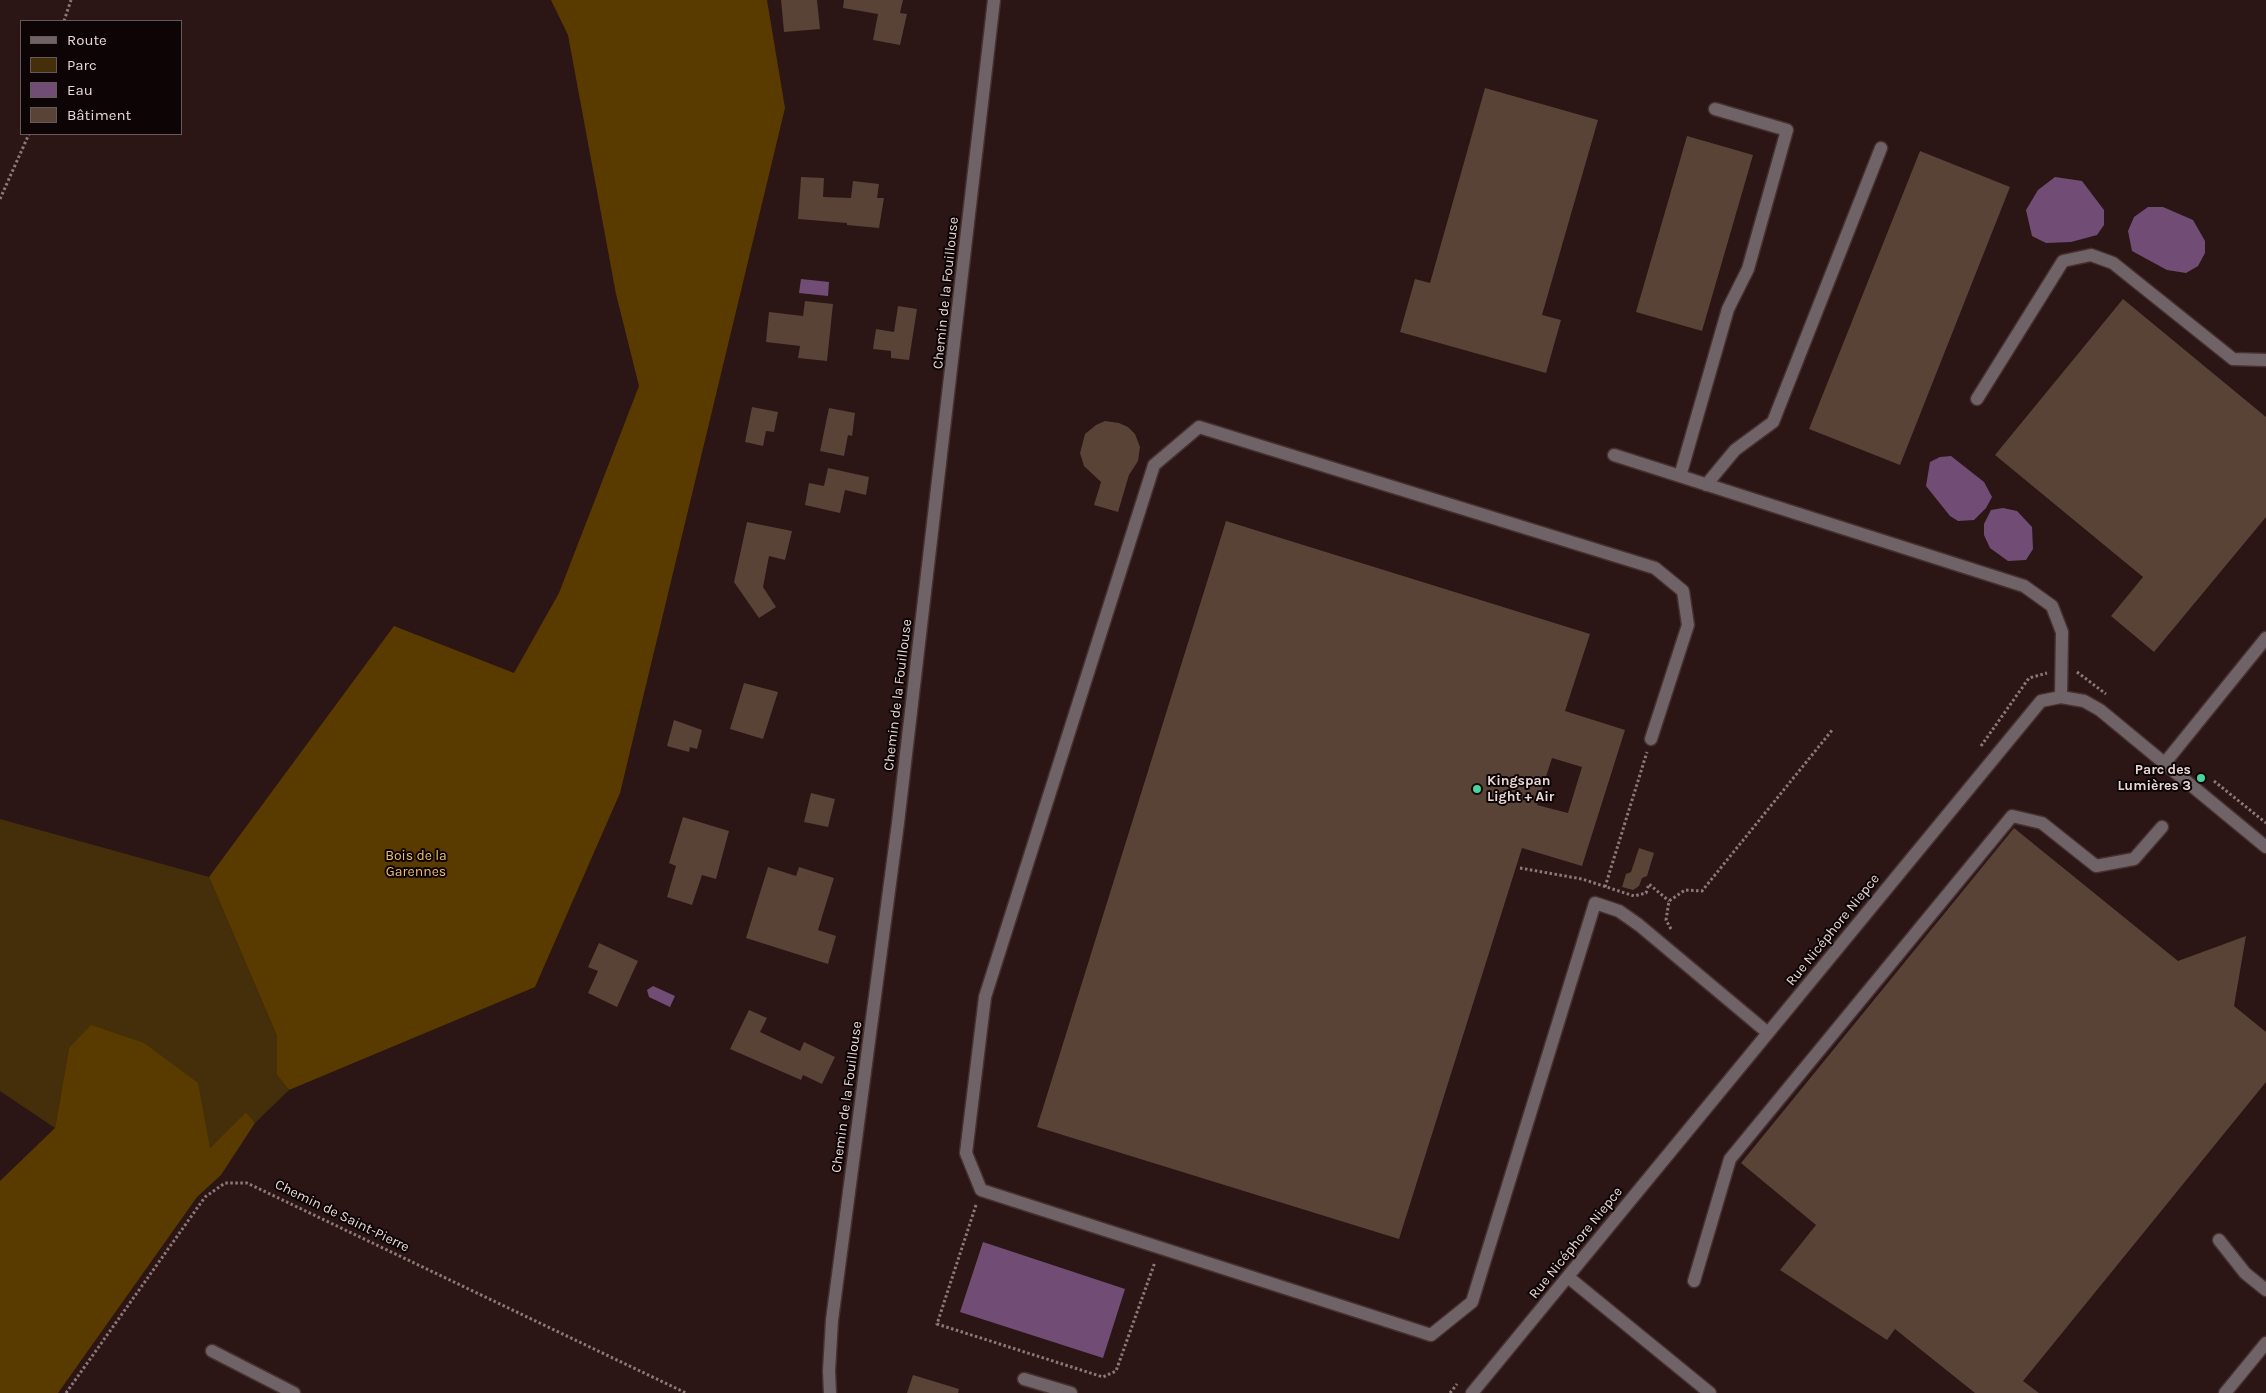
<!DOCTYPE html>
<html>
<head>
<meta charset="utf-8">
<style>
	body { margin:0 }
	#map { position:relative; width:2266px; height:1393px; overflow:hidden; background:#2c1515; font-family:Karla,sans-serif }
	canvas { display:block }
	.legend { position:absolute; left:20px; top:20px; width:162px; height:115px; box-sizing:border-box; background:#0d0505; border:1px solid #655959; margin:0; padding:6px 9px; list-style:none; font-size:15px; color:#e9d8d7 }
	.legend li { display:flex; align-items:center; gap:10px; height:25px }
	.legend b { width:25px; border:1px solid #655959 }
</style>
</head>
<body>
<div id="map">
<canvas width="2266" height="1393"></canvas>
<ul class="legend">
<li><b style="height:6px;background:#6f6368"></b>Route</li>
<li><b style="height:14px;background:#442f0a"></b>Parc</li>
<li><b style="height:14px;background:#714d76"></b>Eau</li>
<li><b style="height:14px;background:#594236"></b>Bâtiment</li>
</ul>
</div>
<script>
const g = document.querySelector('canvas').getContext('2d');
g.lineJoin = 'round';
function fill(path, color) { g.fillStyle = color; g.fill(path, 'evenodd'); }
const toPath = rows => new Path2D(rows.map(r => 'M' + r).join(''));
function strokePath(path, color, width, dash) { g.strokeStyle = color; g.lineWidth = width; g.lineCap = dash ? 'butt' : 'round'; g.setLineDash(dash || []); g.stroke(path); }
function label(font, color, halo, rows, align = 'center') {
  g.font = font + ' Karla,sans-serif'; g.lineWidth = 4; g.setLineDash([]); g.textBaseline = 'middle'; g.strokeStyle = halo; g.fillStyle = color; for (const [text, x, y, turn = 0] of rows) {
    g.save(); g.translate(x, y); g.rotate((+turn || 0) * Math.PI / 180); g.textAlign = isNaN(turn) ? turn : align; if (halo) g.strokeText(text, 0, 0); g.fillText(text, 0, 0); g.restore();
  }
}
const green = toPath([
	[0,819,209,877,277,1036,277,1075,289,1090,255,1123,246,1112,210,1148,69,1048,55,1128,0,1091]
]);
const forest = toPath([
	[551,0,767,0,785,108,620,793,535,987,289,1090,277,1075,277,1036,209,877,394,626,514,673,559,593,639,386,616,294,568,35],
	[91,1025,144,1043,198,1083,210,1148,246,1112,255,1123,221,1175,197,1197,58,1393,0,1393,0,1181,55,1128,69,1048]
]);
const water = toPath([
	[2055,177,2082,181,2104,210,2104,225,2097,235,2071,242,2046,243,2032,236,2026,210,2038,190],
	[2148,207,2163,207,2193,220,2205,241,2205,253,2198,266,2186,273,2167,270,2132,251,2128,231,2134,217],
	[801,279,829,282,828,296,799,293],
	[1951,456,1984,482,1992,497,1986,508,1974,520,1958,521,1950,516,1926,486,1930,462,1940,457],
	[2003,508,2017,511,2032,527,2033,549,2026,560,2008,561,1990,548,1984,535,1984,524,1991,510],
	[653,986,675,996,670,1007,649,997,647,990],
	[983,1242,1125,1289,1103,1358,960,1312]
]);
const building = toPath([
	[781,0,817,0,820,29,784,32],
	[844,0,903,0,900,13,907,14,900,45,873,40,878,14,843,8],
	[1485,88,1598,120,1542,315,1561,320,1546,373,1400,332,1415,279,1430,283],
	[1687,136,1753,155,1702,331,1636,312],
	[1920,151,2010,187,1900,465,1809,429],
	[801,177,824,178,823,197,851,198,853,181,879,184,877,198,884,198,879,228,847,225,847,223,798,219],
	[2123,299,2266,417,2266,517,2154,652,2111,616,2143,577,1995,455],
	[805,301,833,304,827,361,798,358,800,346,766,342,769,312,803,316],
	[898,306,917,309,909,360,891,358,891,351,873,349,876,329,894,332],
	[752,407,778,412,774,432,766,431,763,446,745,442],
	[829,408,855,413,852,436,848,435,844,456,820,451],
	[1105,421,1119,423,1128,427,1135,434,1140,447,1138,461,1129,475,1118,512,1094,505,1101,482,1084,466,1080,453,1085,434,1096,425],
	[828,468,869,477,866,495,845,490,840,513,805,505,809,483,824,486],
	[1226,521,1590,634,1565,711,1625,730,1582,866,1522,848,1399,1239,1037,1127],
	[1552,758,1582,767,1568,813,1537,805],
	[747,522,792,531,785,560,769,556,763,587,776,607,759,618,734,582],
	[744,683,778,692,763,739,730,729],
	[674,720,702,730,697,749,690,747,689,752,667,746],
	[811,793,835,799,828,827,804,822],
	[683,817,729,831,716,879,702,875,692,905,667,897,676,866,669,863],
	[2014,828,2178,961,2246,936,2234,1006,2266,1032,2266,1082,2023,1381,2039,1393,1975,1393,1895,1329,1887,1340,1780,1270,1816,1225,1741,1163],
	[1639,848,1654,853,1647,876,1642,878,1639,886,1633,890,1622,887,1626,874,1631,872],
	[768,867,796,876,799,867,834,878,818,930,836,936,828,964,746,938],
	[599,943,638,961,617,1007,588,993,598,971,588,967],
	[749,1010,767,1018,760,1032,800,1051,804,1042,835,1057,822,1084,803,1075,801,1080,730,1049],
	[913,1375,959,1389,958,1393,907,1393]
]);
const path = toPath([
	[64,21,71,0],
	[0,199,29,134],
	[2077,672,2106,694],
	[1981,746,2029,678,2047,673],
	[2214,781,2266,823],
	[1520,868,1582,879,1634,896,1646,893,1649,884,1669,901],
	[1605,887,1647,752],
	[1671,929,1666,920,1669,901,1685,890,1702,891,1833,729],
	[976,1205,937,1324,1103,1377,1116,1371,1155,1262],
	[66,1393,205,1197,225,1183,247,1183,686,1393],
	[1450,1393,1457,1384]
]);
const minor = toPath([
	[1977,399,2063,261,2091,255,2113,263,2233,359,2266,360],
	[1614,455,2024,586,2052,606,2062,632,2061,697],
	[1680,476,1728,309,1748,269,1787,130,1715,109],
	[1706,485,1735,450,1773,422,1881,148],
	[1651,739,1688,625,1683,591,1655,568,1199,427,1154,465,985,997,966,1153,981,1190,1431,1335,1472,1302,1595,903,1619,911,1639,925,1768,1033],
	[2164,764,2266,638],
	[2219,1240,2245,1273,2266,1290],
	[1568,1277,1710,1393],
	[1694,1281,1730,1159,2012,816,2042,823,2096,866,2134,859,2162,827],
	[212,1351,294,1393],
	[1024,1379,1071,1393],
	[830,1393,829,1371,832,1320,898,823,994,0],
	[1472,1393,2041,701,2061,697,2084,701,2100,710,2266,847],
	[2225,1393,2266,1343]
]);
const markers = [
	[2201,778,5,"#48d49d"],
	[1477,789,5,"#48d49d"]
];
const streetNames = [
	["Chemin de la Fouillouse",946,293,-84],
	["Chemin de la Fouillouse",898,695,-83],
	["Rue Nicéphore Niepce",1833,930,-51],
	["Chemin de la Fouillouse",847,1097,-82],
	["Chemin de Saint-Pierre",342,1216,26],
	["Rue Nicéphore Niepce",1576,1243,-51]
];
const poiNames = [
	["Parc des",2191,770],
	["Lumières 3",2191,786],
	["Kingspan",1487,781,"left"],
	["Light + Air",1487,797,"left"]
];
const parkNames = [
	["Bois de la",416,856],
	["Garennes",416,872]
];
fill(green, '#442f0a');
fill(forest, '#593b00');
fill(water, '#714d76');
fill(building, '#594236');
strokePath(minor, '#463030', 15);
strokePath(path, '#8d7978', 3, [2.5, 2.5]);
strokePath(minor, '#6f6368', 12);
for (const [x, y, r, color] of markers) { const dot = new Path2D(); dot.arc(x, y, r, 0, 2 * Math.PI); g.fillStyle = color; g.fill(dot); strokePath(dot, '#0d0505', 2); }
label('14px', '#e9d8d7', '#0d0505', streetNames);
label('bold 14px', '#e9d8d7', '#0d0505', poiNames, 'right');
label('14px', '#edbc71', '#0d0505', parkNames);
</script>
</body>
</html>
